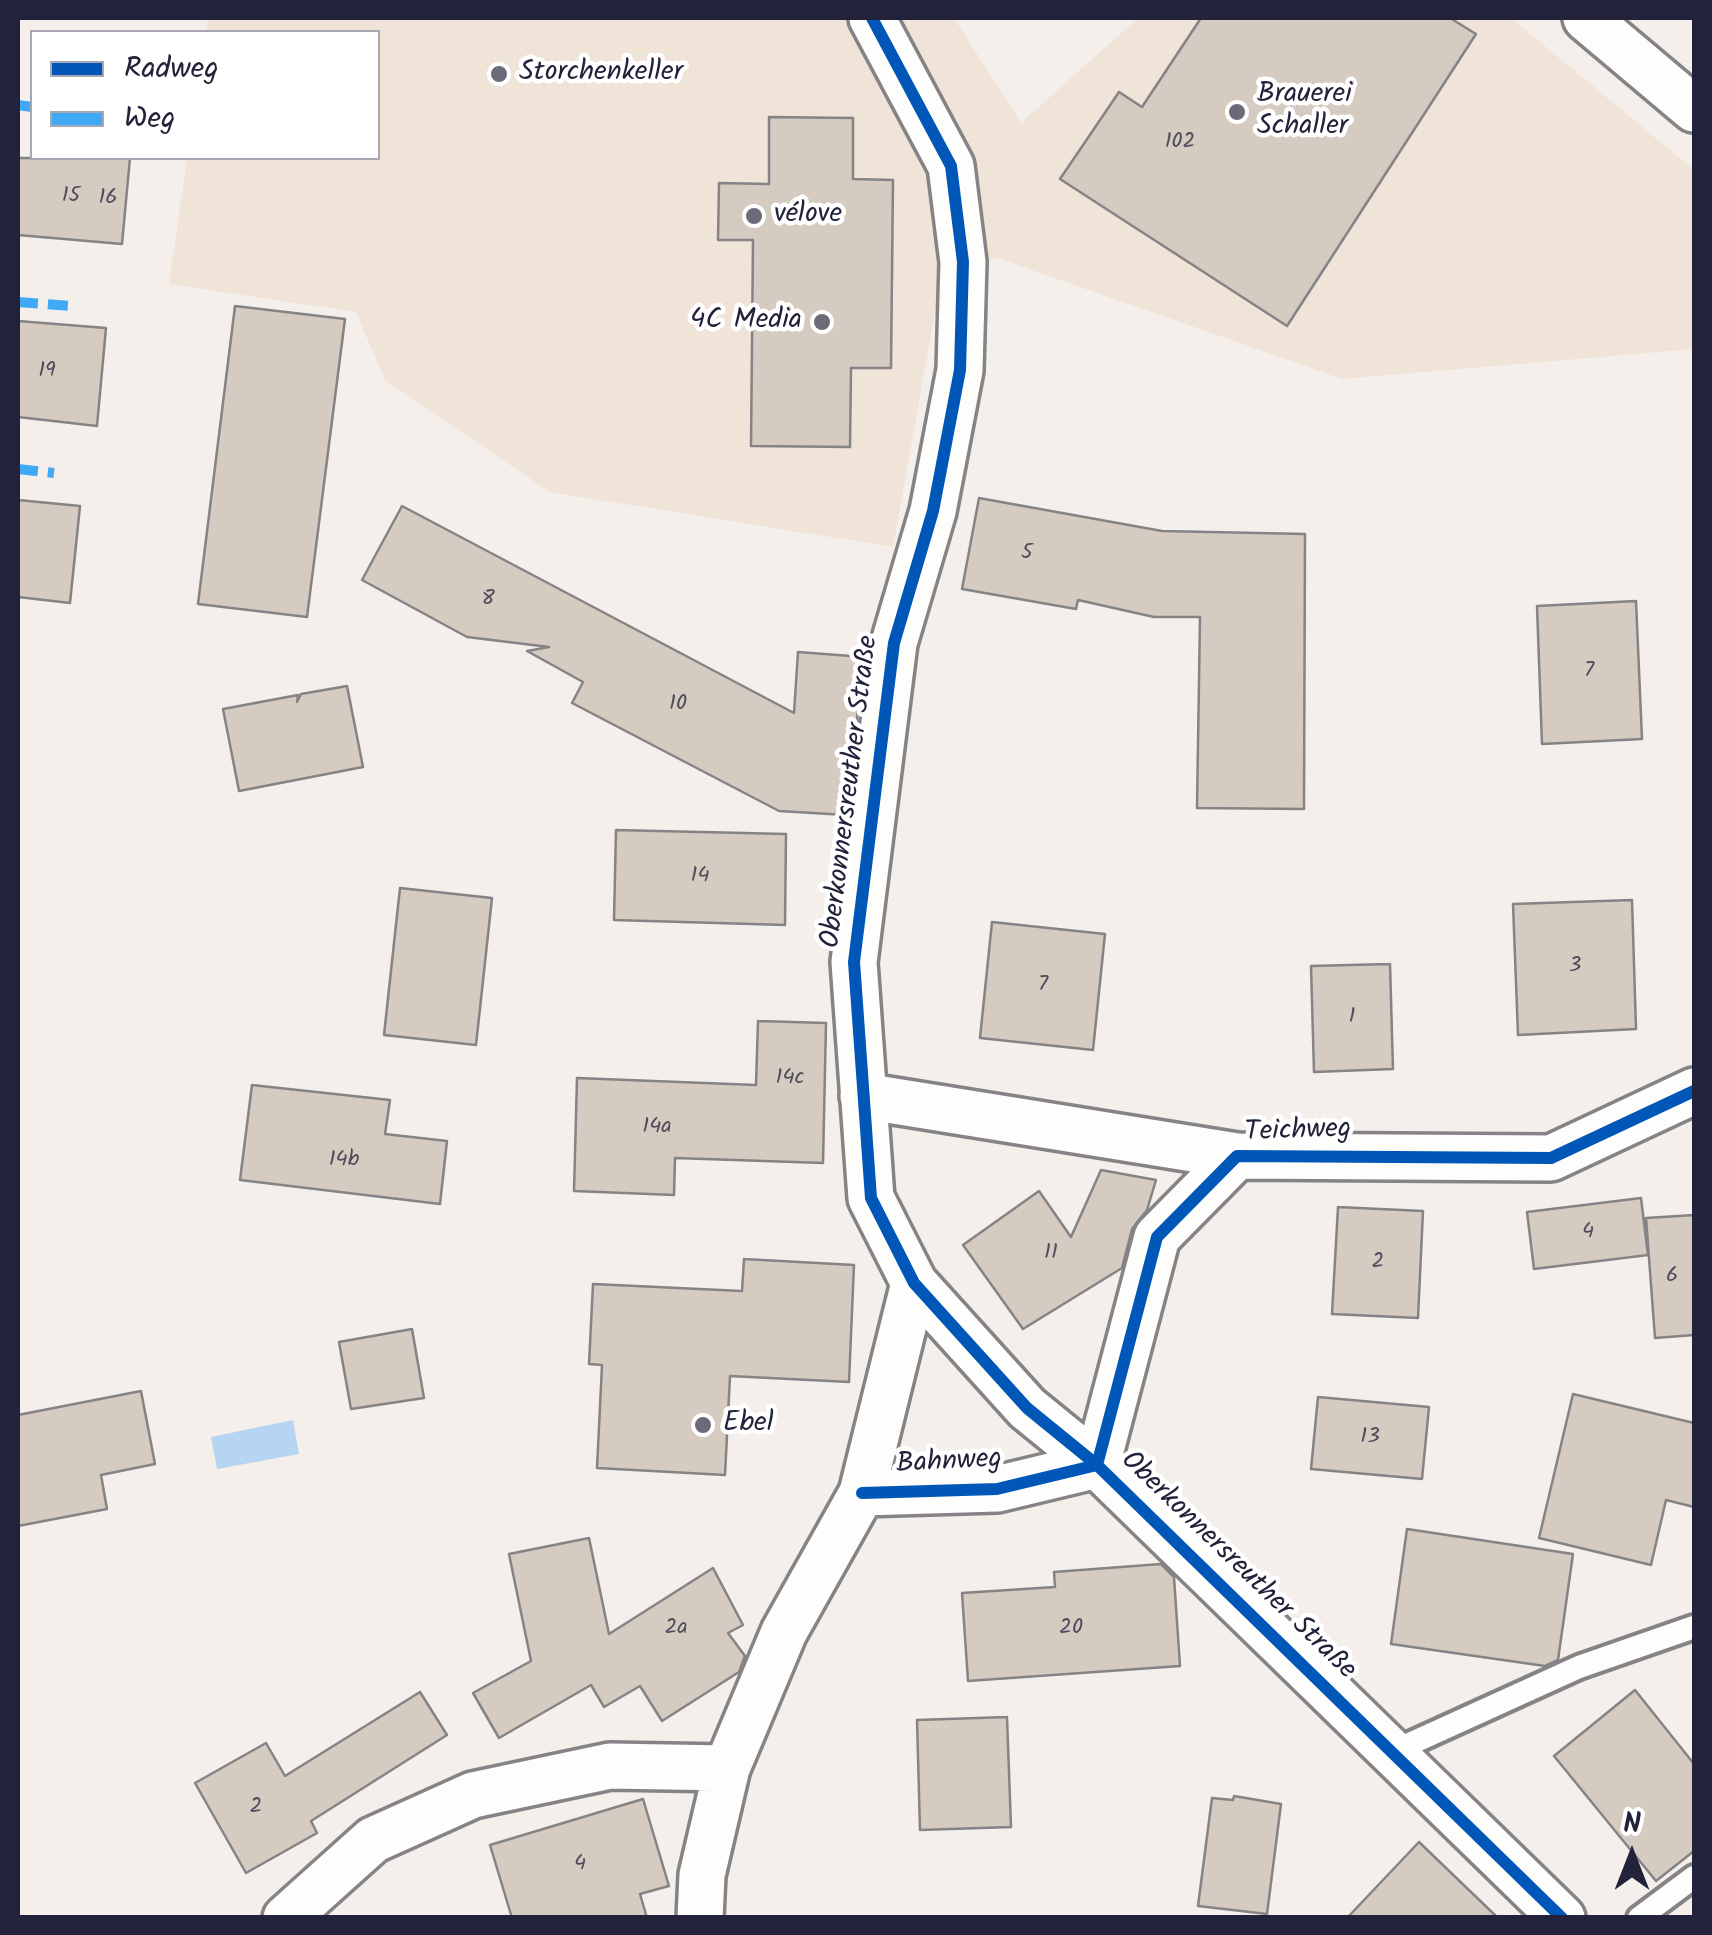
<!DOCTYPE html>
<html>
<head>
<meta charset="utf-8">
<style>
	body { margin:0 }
	#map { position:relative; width:1712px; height:1935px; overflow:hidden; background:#f4efea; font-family:Kalam,sans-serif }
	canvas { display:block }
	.frame { position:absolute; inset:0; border:20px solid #22223b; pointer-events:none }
	.legend { position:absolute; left:30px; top:30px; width:350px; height:130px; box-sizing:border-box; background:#fff; border:2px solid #a7a7b1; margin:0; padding:12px 18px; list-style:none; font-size:30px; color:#22223b }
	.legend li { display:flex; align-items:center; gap:20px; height:50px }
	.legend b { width:50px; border:2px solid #a7a7b1 }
	.north { position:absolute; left:1582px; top:1805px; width:100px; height:100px; -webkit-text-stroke:8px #fff; paint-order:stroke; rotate:0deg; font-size:28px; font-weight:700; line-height:40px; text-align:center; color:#22223b }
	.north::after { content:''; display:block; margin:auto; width:35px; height:45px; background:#22223b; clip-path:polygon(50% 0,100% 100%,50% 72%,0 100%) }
</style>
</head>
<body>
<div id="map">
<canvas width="1712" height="1935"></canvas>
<div class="frame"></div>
<ul class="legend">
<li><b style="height:12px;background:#0057b8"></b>Radweg</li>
<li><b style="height:12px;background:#3fa9f5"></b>Weg</li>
</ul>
<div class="north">N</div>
</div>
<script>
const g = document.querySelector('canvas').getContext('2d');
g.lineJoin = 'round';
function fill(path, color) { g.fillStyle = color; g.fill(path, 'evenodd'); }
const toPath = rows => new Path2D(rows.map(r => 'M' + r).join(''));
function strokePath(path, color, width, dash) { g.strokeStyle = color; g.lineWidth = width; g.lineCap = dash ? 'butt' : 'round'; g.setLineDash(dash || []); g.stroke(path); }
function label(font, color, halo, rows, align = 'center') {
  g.font = font + ' Kalam,sans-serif'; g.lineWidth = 9; g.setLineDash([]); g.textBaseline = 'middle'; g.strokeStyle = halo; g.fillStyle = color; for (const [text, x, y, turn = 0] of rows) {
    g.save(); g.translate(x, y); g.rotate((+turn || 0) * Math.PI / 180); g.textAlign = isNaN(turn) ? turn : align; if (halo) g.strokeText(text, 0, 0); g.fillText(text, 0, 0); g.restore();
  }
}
const built = toPath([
	[208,18,954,18,1021,123,1138,18,1511,18,1694,170,1694,349,1342,379,995,257,939,290,893,547,550,492,385,380,356,312,169,284,187,158,378,158,378,32,206,32]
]);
const water = toPath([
	[293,1420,299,1454,217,1469,211,1437]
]);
const building = toPath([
	[1201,18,1450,18,1476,34,1287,326,1060,179,1119,92,1142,107,1201,18],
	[769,117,853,118,853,179,893,180,891,368,851,368,850,447,751,446,753,240,718,240,719,183,769,184,769,117],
	[18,158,130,158,122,244,18,235,18,158],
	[235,306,345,319,307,617,198,604,235,306],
	[18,321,106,328,97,426,18,417,18,321],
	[979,498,1162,531,1305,534,1304,809,1197,808,1200,617,1154,617,1078,600,1076,609,962,589,979,498],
	[18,500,80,506,70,603,18,597,18,500],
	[402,506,794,713,798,652,864,657,846,815,779,811,572,703,583,682,527,651,549,647,467,637,362,580,402,506],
	[1636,601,1642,739,1542,744,1537,606,1636,601],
	[347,686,363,767,239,791,223,709,298,695,297,702,301,694,347,686],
	[616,830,786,834,785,925,614,920,616,830],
	[400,888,492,898,476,1045,384,1035,400,888],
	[1632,900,1636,1029,1518,1035,1513,904,1632,900],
	[992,922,1105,934,1093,1050,980,1038,992,922],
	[1390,964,1393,1069,1314,1072,1311,966,1390,964],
	[758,1021,826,1023,823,1163,675,1158,674,1195,574,1191,577,1078,756,1085,758,1021],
	[252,1085,390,1100,385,1134,447,1141,440,1204,240,1180,252,1085],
	[1101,1170,1156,1180,1147,1210,1132,1229,1122,1268,1023,1329,963,1245,1039,1191,1071,1237,1101,1170],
	[1641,1198,1648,1255,1534,1269,1527,1212,1641,1198],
	[1338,1207,1423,1211,1418,1318,1332,1314,1338,1207],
	[1694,1215,1694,1335,1655,1338,1646,1218,1694,1215],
	[744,1259,854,1265,849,1382,730,1376,725,1475,597,1468,602,1365,589,1364,593,1284,742,1291,744,1259],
	[412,1329,424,1398,351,1409,339,1342,412,1329],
	[141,1391,155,1464,101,1475,107,1509,18,1526,18,1415,141,1391],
	[1573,1394,1694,1423,1694,1507,1666,1500,1651,1565,1539,1538,1573,1394],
	[1318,1397,1429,1407,1422,1479,1311,1469,1318,1397],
	[1407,1529,1573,1554,1558,1660,1545,1666,1391,1644,1407,1529],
	[589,1538,609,1634,713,1568,743,1625,728,1633,745,1656,739,1672,662,1721,640,1686,604,1707,591,1685,499,1738,473,1693,531,1661,509,1554,589,1538],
	[1161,1564,1174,1577,1180,1666,968,1681,962,1593,1055,1587,1054,1572,1161,1564],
	[1635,1690,1694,1764,1694,1851,1656,1881,1554,1756,1635,1690],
	[420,1692,447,1735,311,1821,317,1833,246,1873,195,1783,266,1743,285,1776,420,1692],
	[1007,1717,1011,1827,920,1830,917,1720,1007,1717],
	[1234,1796,1281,1804,1267,1914,1198,1906,1212,1798,1233,1800,1234,1796],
	[643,1799,669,1886,640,1894,647,1918,512,1918,490,1845,643,1799],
	[1419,1842,1498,1918,1347,1918,1419,1842]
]);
const lane = toPath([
	[1392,1752,1579,1667,1694,1627],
	[1639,1918,1694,1877]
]);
const street = toPath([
	[872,18,951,166,963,262,960,370,933,511,894,643,854,962,871,1198,914,1283,1027,1408,1097,1465,1562,1918],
	[1586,18,1694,109],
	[863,1096,1237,1156],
	[1097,1465,1157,1237,1237,1156,1551,1158,1694,1091],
	[862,1493,997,1489,1097,1465],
	[286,1918,373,1840,473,1795,610,1766,727,1768],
	[700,1918,702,1875,727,1768,784,1632,862,1493,914,1283]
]);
const quiet = toPath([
	[18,105,32,107],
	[18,302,72,306],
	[18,469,54,473]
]);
const cycleway = toPath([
	[872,18,951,166,963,262,960,370,933,511,894,643,854,962,871,1198,914,1283,1027,1408,1097,1465,1562,1918],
	[1097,1465,1157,1237,1237,1156,1551,1158,1694,1091],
	[862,1493,997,1489,1097,1465]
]);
const markers = [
	[499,74,10,"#6c6a78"],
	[1237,112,10,"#6c6a78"],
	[754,216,10,"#6c6a78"],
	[822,322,10,"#6c6a78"],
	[703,1425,10,"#6c6a78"]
];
const numberNames = [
	["102",1180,143],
	["15",71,197],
	["16",108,199],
	["19",47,372],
	["5",1027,554],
	["8",488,600],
	["7",1589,672],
	["10",678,705],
	["14",700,877],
	["3",1575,967],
	["7",1043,986],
	["1",1352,1018],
	["14c",790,1079],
	["14a",657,1128],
	["14b",344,1161],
	["4",1588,1233],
	["11",1051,1254],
	["2",1378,1263],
	["6",1672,1277],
	["13",1370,1438],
	["2a",676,1629],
	["20",1071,1629],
	["2",256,1808],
	["4",580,1865]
];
const poiNames = [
	["Storchenkeller",519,74],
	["Brauerei",1257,96],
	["Schaller",1257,128],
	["vélove",774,216],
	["4C Media",802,322,"right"],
	["Ebel",723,1425]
];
const streetNames = [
	["Oberkonnersreuther Straße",852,792,-83],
	["Teichweg",1298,1133,-2],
	["Bahnweg",949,1464,-3],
	["Oberkonnersreuther Straße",1237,1567,44]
];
fill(built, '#f0e3d8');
fill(water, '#b5d5f2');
fill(building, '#d5cbc1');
strokePath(building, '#858385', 2.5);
strokePath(lane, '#858385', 30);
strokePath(street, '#858385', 52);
strokePath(lane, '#fdfdfc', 22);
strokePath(street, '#fdfdfc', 45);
strokePath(quiet, '#3fa9f5', 10, [20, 10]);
strokePath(cycleway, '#0057b8', 12);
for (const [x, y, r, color] of markers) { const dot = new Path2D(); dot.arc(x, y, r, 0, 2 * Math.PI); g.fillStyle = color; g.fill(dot); strokePath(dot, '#fff', 4); }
label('22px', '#4f4c5c', null, numberNames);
label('28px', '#22223b', '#fff', poiNames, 'left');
label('28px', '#22223b', '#fff', streetNames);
</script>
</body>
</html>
